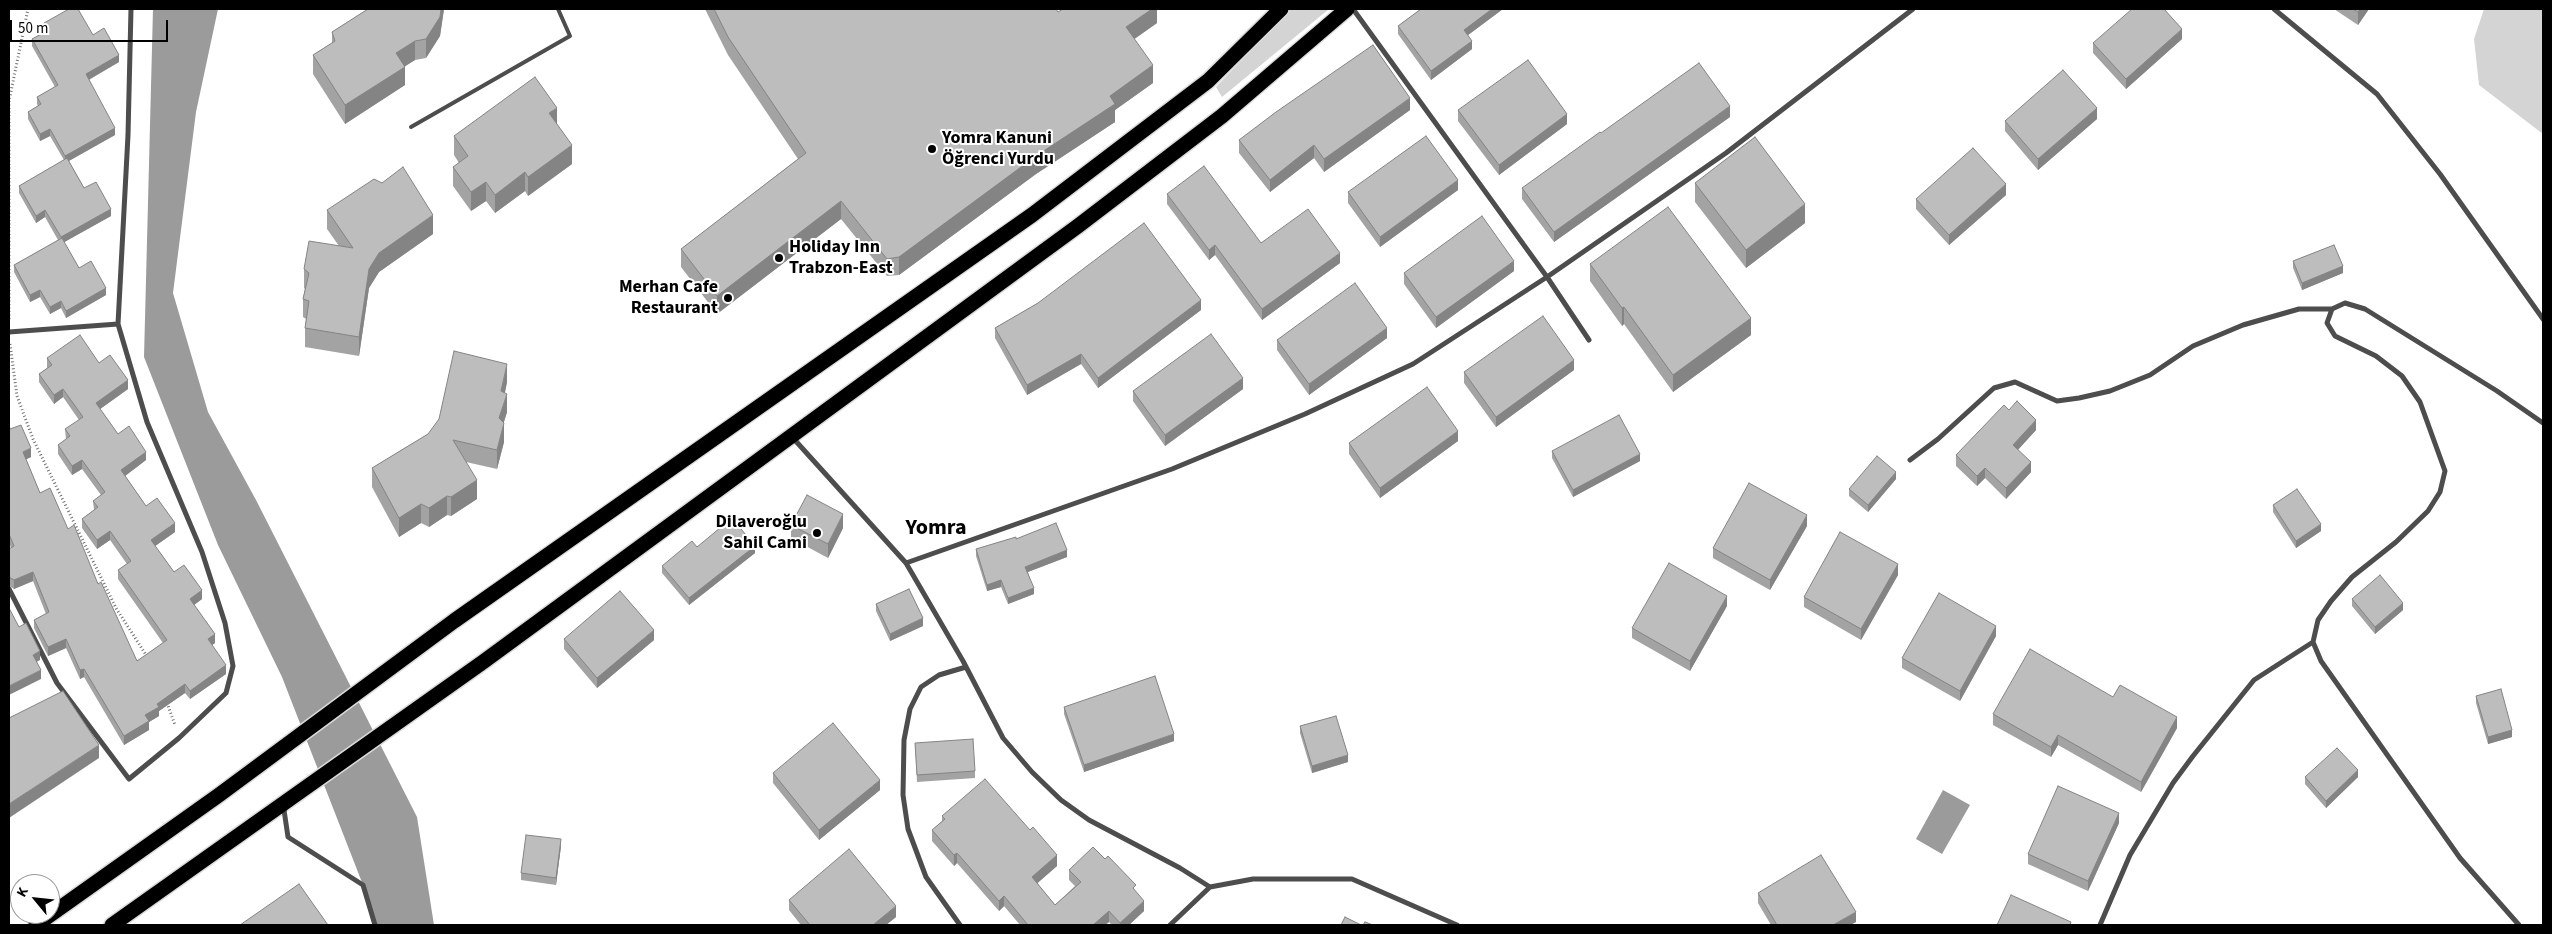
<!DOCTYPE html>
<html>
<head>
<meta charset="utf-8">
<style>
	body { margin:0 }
	#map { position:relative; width:2552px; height:934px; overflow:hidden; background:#fff; font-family:"Source Sans 3",sans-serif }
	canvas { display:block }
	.frame { position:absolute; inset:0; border:10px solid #000; pointer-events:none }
	.north { position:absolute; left:10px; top:874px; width:50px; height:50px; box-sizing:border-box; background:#fff; border:1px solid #999; border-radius:50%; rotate:298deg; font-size:14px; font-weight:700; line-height:20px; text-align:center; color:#000 }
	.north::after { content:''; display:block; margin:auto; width:18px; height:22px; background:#000; clip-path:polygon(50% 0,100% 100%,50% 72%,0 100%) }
	.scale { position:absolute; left:10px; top:20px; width:158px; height:22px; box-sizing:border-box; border:2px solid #000; border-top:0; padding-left:6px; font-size:15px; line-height:18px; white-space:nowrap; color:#000; -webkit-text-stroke:4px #fff; paint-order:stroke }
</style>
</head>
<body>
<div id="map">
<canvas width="2552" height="934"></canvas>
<div class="frame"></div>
<div class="north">K</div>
<div class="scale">50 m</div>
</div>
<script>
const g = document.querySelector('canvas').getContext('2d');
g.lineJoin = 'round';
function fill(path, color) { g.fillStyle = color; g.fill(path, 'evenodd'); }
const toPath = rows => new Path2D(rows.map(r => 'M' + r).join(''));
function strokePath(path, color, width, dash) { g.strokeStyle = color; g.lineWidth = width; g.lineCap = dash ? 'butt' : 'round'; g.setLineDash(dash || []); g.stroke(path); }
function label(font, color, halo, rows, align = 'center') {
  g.font = font + ' "Source Sans 3",sans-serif'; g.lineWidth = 4; g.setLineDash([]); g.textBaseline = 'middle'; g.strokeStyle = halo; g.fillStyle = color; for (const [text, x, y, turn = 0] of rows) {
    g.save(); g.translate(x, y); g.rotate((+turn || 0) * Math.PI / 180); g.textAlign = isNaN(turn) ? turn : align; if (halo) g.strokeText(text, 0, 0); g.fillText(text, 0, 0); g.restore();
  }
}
const green = toPath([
	[1290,9,1329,9,1222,97,1216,87],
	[2484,9,2543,9,2543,134,2479,85,2474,39]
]);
const water = toPath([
	[153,9,218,9,196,112,173,293,208,412,256,500,417,817,434,925,375,925,363,885,282,677,218,545,144,357],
	[1943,790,1970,805,1942,854,1916,839]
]);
const path = toPath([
	[9,319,9,101,28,9],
	[10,344,17,396,33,439,116,608,148,658],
	[167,703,175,725]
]);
const lane = toPath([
	[411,127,570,36,558,9]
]);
const street = toPath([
	[1353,9,1547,277,1589,340],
	[2274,9,2377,94,2440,174,2543,319],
	[9,332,118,324],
	[793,438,906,563,963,661,1003,738,1032,772,1061,800,1089,820,1180,868,1210,887,1170,925],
	[1910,460,1938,439,1994,388,2015,382,2057,401,2079,398,2110,391,2150,375,2193,346,2243,325,2299,309,2332,309],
	[906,563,1172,469,1305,414,1413,364,1547,277,1726,153,1913,9],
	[9,589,57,683,129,779,179,738,226,693,233,666,225,623,202,552,147,422,118,324,128,135,131,9],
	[286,807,284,810,288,837,363,885,375,925],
	[1210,887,1253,879,1352,879,1457,925],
	[960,925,926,877,908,829,903,795,904,740,910,709,921,687,939,675,966,667],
	[2100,925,2130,855,2173,783,2193,756,2254,680,2313,642],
	[2519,925,2460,858,2321,661,2313,642,2318,620,2331,601,2352,577,2396,542,2428,511,2440,492,2445,471,2420,402,2402,376,2376,356,2335,336,2327,323,2332,309,2345,303,2365,309,2497,391,2543,423]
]);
const highway = toPath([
	[36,925,219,795,454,621,1032,215,1208,81,1281,9],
	[112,925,483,662,1078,226,1222,116,1347,9]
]);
const wall = toPath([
	[368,9,444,9,440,36,426,58,415,60,405,66,405,85,345,124,313,74,313,55,332,43,332,32],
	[705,9,1056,9,1058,12,1157,9,1157,23,1134,39,1153,83,1115,110,1115,122,1036,174,899,275,887,276,841,219,717,314,681,267,681,249,798,159,728,55],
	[1421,9,1503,9,1468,35,1472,49,1431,80,1398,34,1398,26],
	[2334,9,2369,9,2358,25],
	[44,23,93,35,119,62,89,80,115,135,69,161,84,188,111,216,64,242,79,268,106,295,66,318,61,308,50,314,40,297,30,302,14,272,14,265,58,240,45,217,36,223,19,193,19,186,64,160,50,136,40,141,28,119,28,112,38,106,37,104,37,97,55,87,32,46,32,39,44,32],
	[2182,39,2126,89,2093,53,2093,43],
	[1410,110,1324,172,1314,158,1270,192,1239,153,1239,140],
	[1458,110,1567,124,1499,175,1458,121],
	[1730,117,1554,242,1522,199,1522,188],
	[2097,119,2038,170,2005,131,2005,121],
	[557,124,572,164,528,196,525,191,495,213,486,201,471,211,453,186,453,167,459,163,454,155,454,136],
	[1695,183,1805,223,1746,268,1695,202],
	[1458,190,1380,247,1348,203,1348,192],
	[1167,194,1261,243,1340,263,1262,320,1215,255,1209,260,1167,204],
	[2006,195,1949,245,1916,209,1916,199],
	[327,210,433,234,379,272,369,288,359,356,305,347,305,328,306,319,303,317,303,299,305,289,304,288,304,269,339,246,327,229],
	[2293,261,2343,273,2302,290,2293,268],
	[1590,264,1751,335,1673,392,1624,324,1622,326,1590,281],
	[1514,271,1436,328,1404,284,1404,273],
	[1038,303,1201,310,1098,388,1081,364,1027,395,995,338,995,328],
	[1387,338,1309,395,1277,350,1277,340],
	[47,358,99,363,128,389,100,409,118,434,146,460,125,476,146,506,175,532,155,546,174,572,202,599,194,605,215,643,212,645,226,674,190,699,185,693,159,711,159,716,149,722,149,730,124,745,84,677,80,679,66,648,48,656,34,628,34,620,46,614,33,581,14,589,9,586,9,549,11,548,9,542,9,425,10,429,31,457,26,459,40,493,68,529,137,661,163,643,118,579,118,570,127,564,110,540,97,549,82,528,82,519,94,510,93,501,101,495,82,469,72,475,58,454,58,445,66,439,65,429,79,420,63,397,54,404,39,382,39,374,47,368],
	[1574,370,1496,427,1464,383,1464,372],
	[507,382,505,393,507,412,504,422,504,442,497,469,466,462,477,499,451,516,447,515,429,527,421,523,399,537,372,487,372,468,428,434],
	[1243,389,1165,446,1133,401,1133,391],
	[2009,410,2036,430,2018,450,2031,472,2006,499,1985,478,1977,486,1956,466,1956,455],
	[1458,441,1380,498,1349,454,1349,443],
	[1552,451,1640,461,1573,497,1552,458],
	[1896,479,1868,512,1849,496,1849,489],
	[2273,505,2321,531,2296,548,2273,512],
	[791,525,843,528,828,558,791,538],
	[1807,526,1770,590,1713,558,1713,548],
	[697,547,755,553,689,605,662,573,662,566],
	[976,549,1067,557,1028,572,1034,594,1008,604,1001,587,987,591,976,556],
	[1898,575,1861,640,1804,607,1804,597],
	[2352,599,2403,610,2375,634,2352,606],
	[876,604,923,626,890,641,876,611],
	[1727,606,1690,671,1632,638,1632,628],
	[1996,636,1960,701,1902,668,1902,658],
	[564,639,654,640,597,688,564,649],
	[2476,696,2512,737,2488,744,2476,703],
	[2113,697,2177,728,2141,792,2058,745,2051,757,1993,725,1993,714],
	[1064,707,1174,741,1084,772,1064,714],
	[1300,726,1348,762,1312,773,1300,733],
	[915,743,975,771,975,778,917,782],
	[773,773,880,790,819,840,773,783],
	[2305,777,2358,777,2326,808,2305,784],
	[942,816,1057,866,1037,883,1055,905,1075,886,1069,880,1069,870,1136,892,1144,911,1129,925,1112,925,1109,922,1105,925,1020,925,1004,906,999,911,957,863,954,866,932,841,932,830,942,821],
	[2119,823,2088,891,2028,864,2028,854],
	[561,846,556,885,521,880,521,873],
	[1758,893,1856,922,1850,925,1771,925,1758,903],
	[789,900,896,917,886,925,801,925,789,910]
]);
const shadedWall = toPath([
	[441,9,444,9,440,36,426,58,426,39],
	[1152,9,1157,9,1157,23,1126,45,1126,27],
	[1492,9,1503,9,1464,38,1464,30],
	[2360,9,2369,9,2358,25,2358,12],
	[2182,29,2182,39,2126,89,2126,79],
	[415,41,415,60,396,72,396,53],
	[1472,41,1472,49,1431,80,1431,71],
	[119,55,119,62,86,81,86,74],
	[1153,65,1153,83,1115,110,1115,122,1036,174,899,275,899,257,1110,96],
	[405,67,405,85,345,124,345,105],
	[1410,98,1410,110,1324,172,1324,159],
	[1730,106,1730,117,1554,242,1554,232],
	[557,108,557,126,549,113],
	[2097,108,2097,119,2038,170,2038,159],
	[1567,114,1567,124,1499,175,1499,165],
	[115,128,115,135,65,163,65,156],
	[50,129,50,136,40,141,40,134],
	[572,145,572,164,528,196,528,177],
	[1314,145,1314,158,1270,192,1270,180],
	[525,172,525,191,495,213,495,195],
	[1458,180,1458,190,1380,247,1380,237],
	[486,182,486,201,471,211,471,192],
	[2006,184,2006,195,1949,245,1949,235],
	[841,201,841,219,717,314,717,296],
	[1805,204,1805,223,1746,268,1746,250],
	[111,209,111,216,61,244,61,237],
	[45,210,45,217,36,223,36,216],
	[433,215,433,234,379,272,369,288,359,356,359,337,369,269,379,253],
	[1215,245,1215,255,1209,260,1209,250],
	[1340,253,1340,263,1262,320,1262,309],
	[1514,261,1514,271,1436,328,1436,317],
	[2343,266,2343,273,2302,290,2302,283],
	[106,288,106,295,66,318,66,311],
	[40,290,40,297,30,302,30,295],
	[1201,300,1201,310,1098,388,1098,378],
	[61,301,61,308,50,314,50,307],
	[1624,307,1624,324,1622,326,1622,308],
	[1751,318,1751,335,1673,392,1673,375],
	[1387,328,1387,338,1309,395,1309,384],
	[1081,354,1081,364,1027,395,1027,385],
	[1574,360,1574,370,1496,427,1496,417],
	[507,364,507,382,501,410,501,391],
	[1243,378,1243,389,1165,446,1165,435],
	[128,380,128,389,96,412,96,403],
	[63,389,63,397,54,404,54,395],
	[507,394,507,412,499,437,499,418],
	[2036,420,2036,430,2013,455,2013,445],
	[504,423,504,442,497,469,497,450],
	[1458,431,1458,441,1380,498,1380,488],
	[31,448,31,457,23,461,23,452],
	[146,452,146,460,121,479,121,470],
	[1640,454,1640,461,1573,497,1573,490],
	[82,460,82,469,72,475,72,466],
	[2031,462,2031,472,2006,499,2006,488],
	[1985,468,1985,478,1977,486,1977,476],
	[1896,472,1896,479,1868,512,1868,505],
	[477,480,477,499,451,516,451,497],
	[447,496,447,515,429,527,429,508],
	[421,504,421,523,399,537,399,518],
	[843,514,843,528,828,558,828,544],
	[1807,515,1807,526,1770,590,1770,580],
	[175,523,175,532,151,549,151,540],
	[2321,524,2321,531,2296,548,2296,541],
	[110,531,110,540,97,549,97,540],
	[755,546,755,553,689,605,689,598],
	[1067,550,1067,557,1025,573,1025,567],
	[1898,564,1898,575,1861,640,1861,629],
	[33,572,33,581,14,589,14,580],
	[1001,580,1001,587,987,591,987,585],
	[1034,588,1034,594,1008,604,1008,598],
	[202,590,202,599,190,608,190,599],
	[1727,596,1727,606,1690,671,1690,661],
	[2403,603,2403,610,2375,634,2375,627],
	[923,618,923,626,890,641,890,634],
	[1996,626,1996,636,1960,701,1960,691],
	[654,630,654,640,597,688,597,678],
	[215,634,215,643,208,648,208,639],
	[66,639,66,648,48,656,48,647],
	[40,651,40,660,33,664,33,655],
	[226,665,226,674,190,699,190,691],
	[84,669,84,677,80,679,80,670],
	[41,670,41,679,9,695,9,686],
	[185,684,185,693,159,711,159,716,149,722,149,730,124,745,124,736,157,704],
	[2177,717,2177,728,2141,792,2141,782],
	[2512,730,2512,737,2488,744,2488,737],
	[1174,734,1174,741,1084,772,1084,765],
	[2058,735,2058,745,2051,757,2051,747],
	[99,745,99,758,9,818,9,804],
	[1348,755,1348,762,1312,773,1312,766],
	[2358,770,2358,777,2326,808,2326,801],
	[880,780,880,790,819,840,819,830],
	[2119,813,2119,823,2088,891,2088,881],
	[561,839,561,846,556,885,556,878],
	[957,853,957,863,954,866,954,855],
	[1057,855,1057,866,1032,888,1032,877],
	[1004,896,1004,906,999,911,999,901],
	[1144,901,1144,911,1129,925,1120,925,1120,923],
	[896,906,896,917,886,925,873,925],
	[1109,911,1109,922,1105,925,1093,925],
	[1856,912,1856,922,1850,925,1833,925]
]);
const building = toPath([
	[69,9,78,9,93,35,104,28,119,55,86,74,115,128,65,156,50,129,40,134,28,112,41,104,37,97,58,85,32,39,45,32,44,23,69,9],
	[368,9,441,9,440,17,426,39,415,41,396,53,405,67,345,105,313,55,335,41,332,32,368,9],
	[714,9,1056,9,1058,12,1063,9,1152,9,1126,27,1153,65,1110,96,1115,104,1036,156,899,257,887,259,841,201,717,296,681,249,806,153,728,37,714,9],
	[1421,9,1492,9,1464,30,1472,41,1431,71,1398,26,1421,9],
	[2132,9,2164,9,2182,29,2126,79,2093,43,2132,9],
	[2353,9,2360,9,2358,12,2353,9],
	[1373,45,1410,98,1324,159,1314,145,1270,180,1239,140,1276,112,1373,45],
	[1528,60,1567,114,1499,165,1458,110,1528,60],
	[1699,63,1730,106,1554,232,1522,188,1600,132,1601,133,1699,63],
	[2063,70,2097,108,2038,159,2005,121,2063,70],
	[535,77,557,108,549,113,572,145,528,177,525,172,495,195,486,182,471,192,453,167,468,156,454,136,535,77],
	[1426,136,1458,180,1380,237,1348,192,1426,136],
	[1755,137,1805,204,1746,250,1695,183,1755,137],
	[1973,148,2006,184,1949,235,1916,199,1973,148],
	[67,158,84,188,96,182,111,209,61,237,45,210,36,216,19,186,67,158],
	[1204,166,1261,243,1308,209,1340,253,1262,309,1215,245,1209,250,1167,194,1204,166],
	[403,167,433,215,379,253,369,269,359,337,305,328,309,301,303,299,309,273,304,269,309,241,353,248,327,210,374,179,382,183,403,167],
	[1668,207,1751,318,1673,375,1624,307,1622,308,1590,264,1668,207],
	[1482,216,1514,261,1436,317,1404,273,1482,216],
	[1144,223,1201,300,1098,378,1081,354,1027,385,995,328,1038,303,1144,223],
	[62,238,79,268,91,261,106,288,66,311,61,301,50,307,40,290,30,295,14,265,62,238],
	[2334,245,2343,266,2302,283,2293,261,2334,245],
	[1355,283,1387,328,1309,384,1277,340,1355,283],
	[1543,316,1574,360,1496,417,1464,372,1543,316],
	[1211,334,1243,378,1165,435,1133,391,1211,334],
	[80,335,99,363,110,355,128,380,96,403,118,434,129,426,146,452,121,470,146,506,157,498,175,523,151,540,174,572,184,565,202,590,190,599,215,634,208,639,226,665,190,691,185,684,157,704,159,707,145,715,149,721,124,736,84,669,80,670,66,639,48,647,34,620,49,612,33,572,14,580,9,577,9,549,14,546,9,534,9,425,10,429,21,425,31,448,23,452,40,493,50,488,68,529,74,525,98,584,101,582,137,661,167,640,118,570,131,561,110,531,97,540,82,519,98,507,93,501,105,492,82,460,72,466,58,445,70,436,65,429,83,417,63,389,54,395,39,374,52,365,47,358,80,335],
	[454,351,507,364,501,391,507,394,499,418,504,423,497,450,453,440,477,480,451,497,447,496,429,508,421,504,399,518,372,468,428,434,439,419,454,351],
	[1427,387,1458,431,1380,488,1349,443,1427,387],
	[2017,401,2036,420,2013,445,2031,462,2006,488,1985,468,1977,476,1956,455,2004,405,2009,410,2017,401],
	[1619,415,1640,454,1573,490,1552,451,1619,415],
	[1877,456,1896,472,1868,505,1849,489,1877,456],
	[1749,483,1807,515,1770,580,1713,548,1749,483],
	[2297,489,2321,524,2296,541,2273,505,2297,489],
	[807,495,843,514,828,544,791,525,807,495],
	[732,518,755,546,689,598,662,566,692,541,697,547,732,518],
	[1056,523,1067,550,1025,567,1034,588,1008,598,1001,580,987,585,976,549,1016,537,1016,539,1056,523],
	[1840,532,1898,564,1861,629,1804,597,1840,532],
	[1669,563,1727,596,1690,661,1632,628,1669,563],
	[2380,575,2403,603,2375,627,2352,599,2380,575],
	[909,589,923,618,890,634,876,604,909,589],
	[620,591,654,630,597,678,564,639,620,591],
	[1939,593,1996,626,1960,691,1902,658,1939,593],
	[9,608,19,627,26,623,40,651,33,655,41,670,9,686,9,608],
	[2030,649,2113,697,2120,685,2177,717,2141,782,2058,735,2051,747,1993,714,2030,649],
	[1155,676,1174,734,1084,765,1064,707,1155,676],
	[2501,689,2512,730,2488,737,2476,696,2501,689],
	[63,691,99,745,9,804,9,718,63,691],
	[1336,716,1348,755,1312,766,1300,726,1336,716],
	[833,723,880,780,819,830,773,773,833,723],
	[973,739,975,771,917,775,915,743,973,739],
	[2337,748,2358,770,2326,801,2305,777,2337,748],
	[985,779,1030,830,1033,827,1057,855,1032,877,1055,905,1081,882,1069,870,1093,847,1105,859,1108,856,1136,885,1133,888,1144,901,1120,923,1109,911,1093,925,1028,925,1004,896,999,901,957,853,954,855,932,830,945,819,942,816,985,779],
	[2058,786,2119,813,2088,881,2028,854,2058,786],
	[526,835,561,839,556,878,521,873,526,835],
	[849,849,896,906,873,925,810,925,789,900,849,849],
	[1821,855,1856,912,1833,925,1777,925,1758,893,1821,855],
	[299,884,328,925,240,925,299,884],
	[2011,895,2071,922,2070,925,1997,925,2011,895],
	[1345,917,1361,925,1341,925,1345,917],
	[1365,922,1373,925,1363,925,1365,922]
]);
const markers = [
	[932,149,5,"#000"],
	[779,258,5,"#000"],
	[728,298,5,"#000"],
	[817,533,5,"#000"]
];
const poiNames = [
	["Yomra Kanuni",942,139],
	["Öğrenci Yurdu",942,160],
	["Holiday Inn",789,248],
	["Trabzon-East",789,269],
	["Merhan Cafe",718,288,"right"],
	["Restaurant",718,309,"right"],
	["Dilaveroğlu",807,523,"right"],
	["Sahil Cami",807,544,"right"]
];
const districtNames = [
	["Yomra",936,529]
];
fill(green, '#d4d4d4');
fill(water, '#9b9b9b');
strokePath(highway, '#dbdbdb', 18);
strokePath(path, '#6f6f6f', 3, [1, 2.5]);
strokePath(lane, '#4d4d4d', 4);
strokePath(street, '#4d4d4d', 5);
strokePath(highway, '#000', 15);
fill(wall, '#a3a3a3');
fill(shadedWall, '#848484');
fill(building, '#bdbdbd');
strokePath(building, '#848484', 1);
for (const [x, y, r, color] of markers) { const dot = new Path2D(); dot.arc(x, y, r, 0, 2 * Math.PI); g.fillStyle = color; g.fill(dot); strokePath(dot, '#fff', 2); }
label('bold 18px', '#000', '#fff', poiNames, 'left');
label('bold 22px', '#000', '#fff', districtNames);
</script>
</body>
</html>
